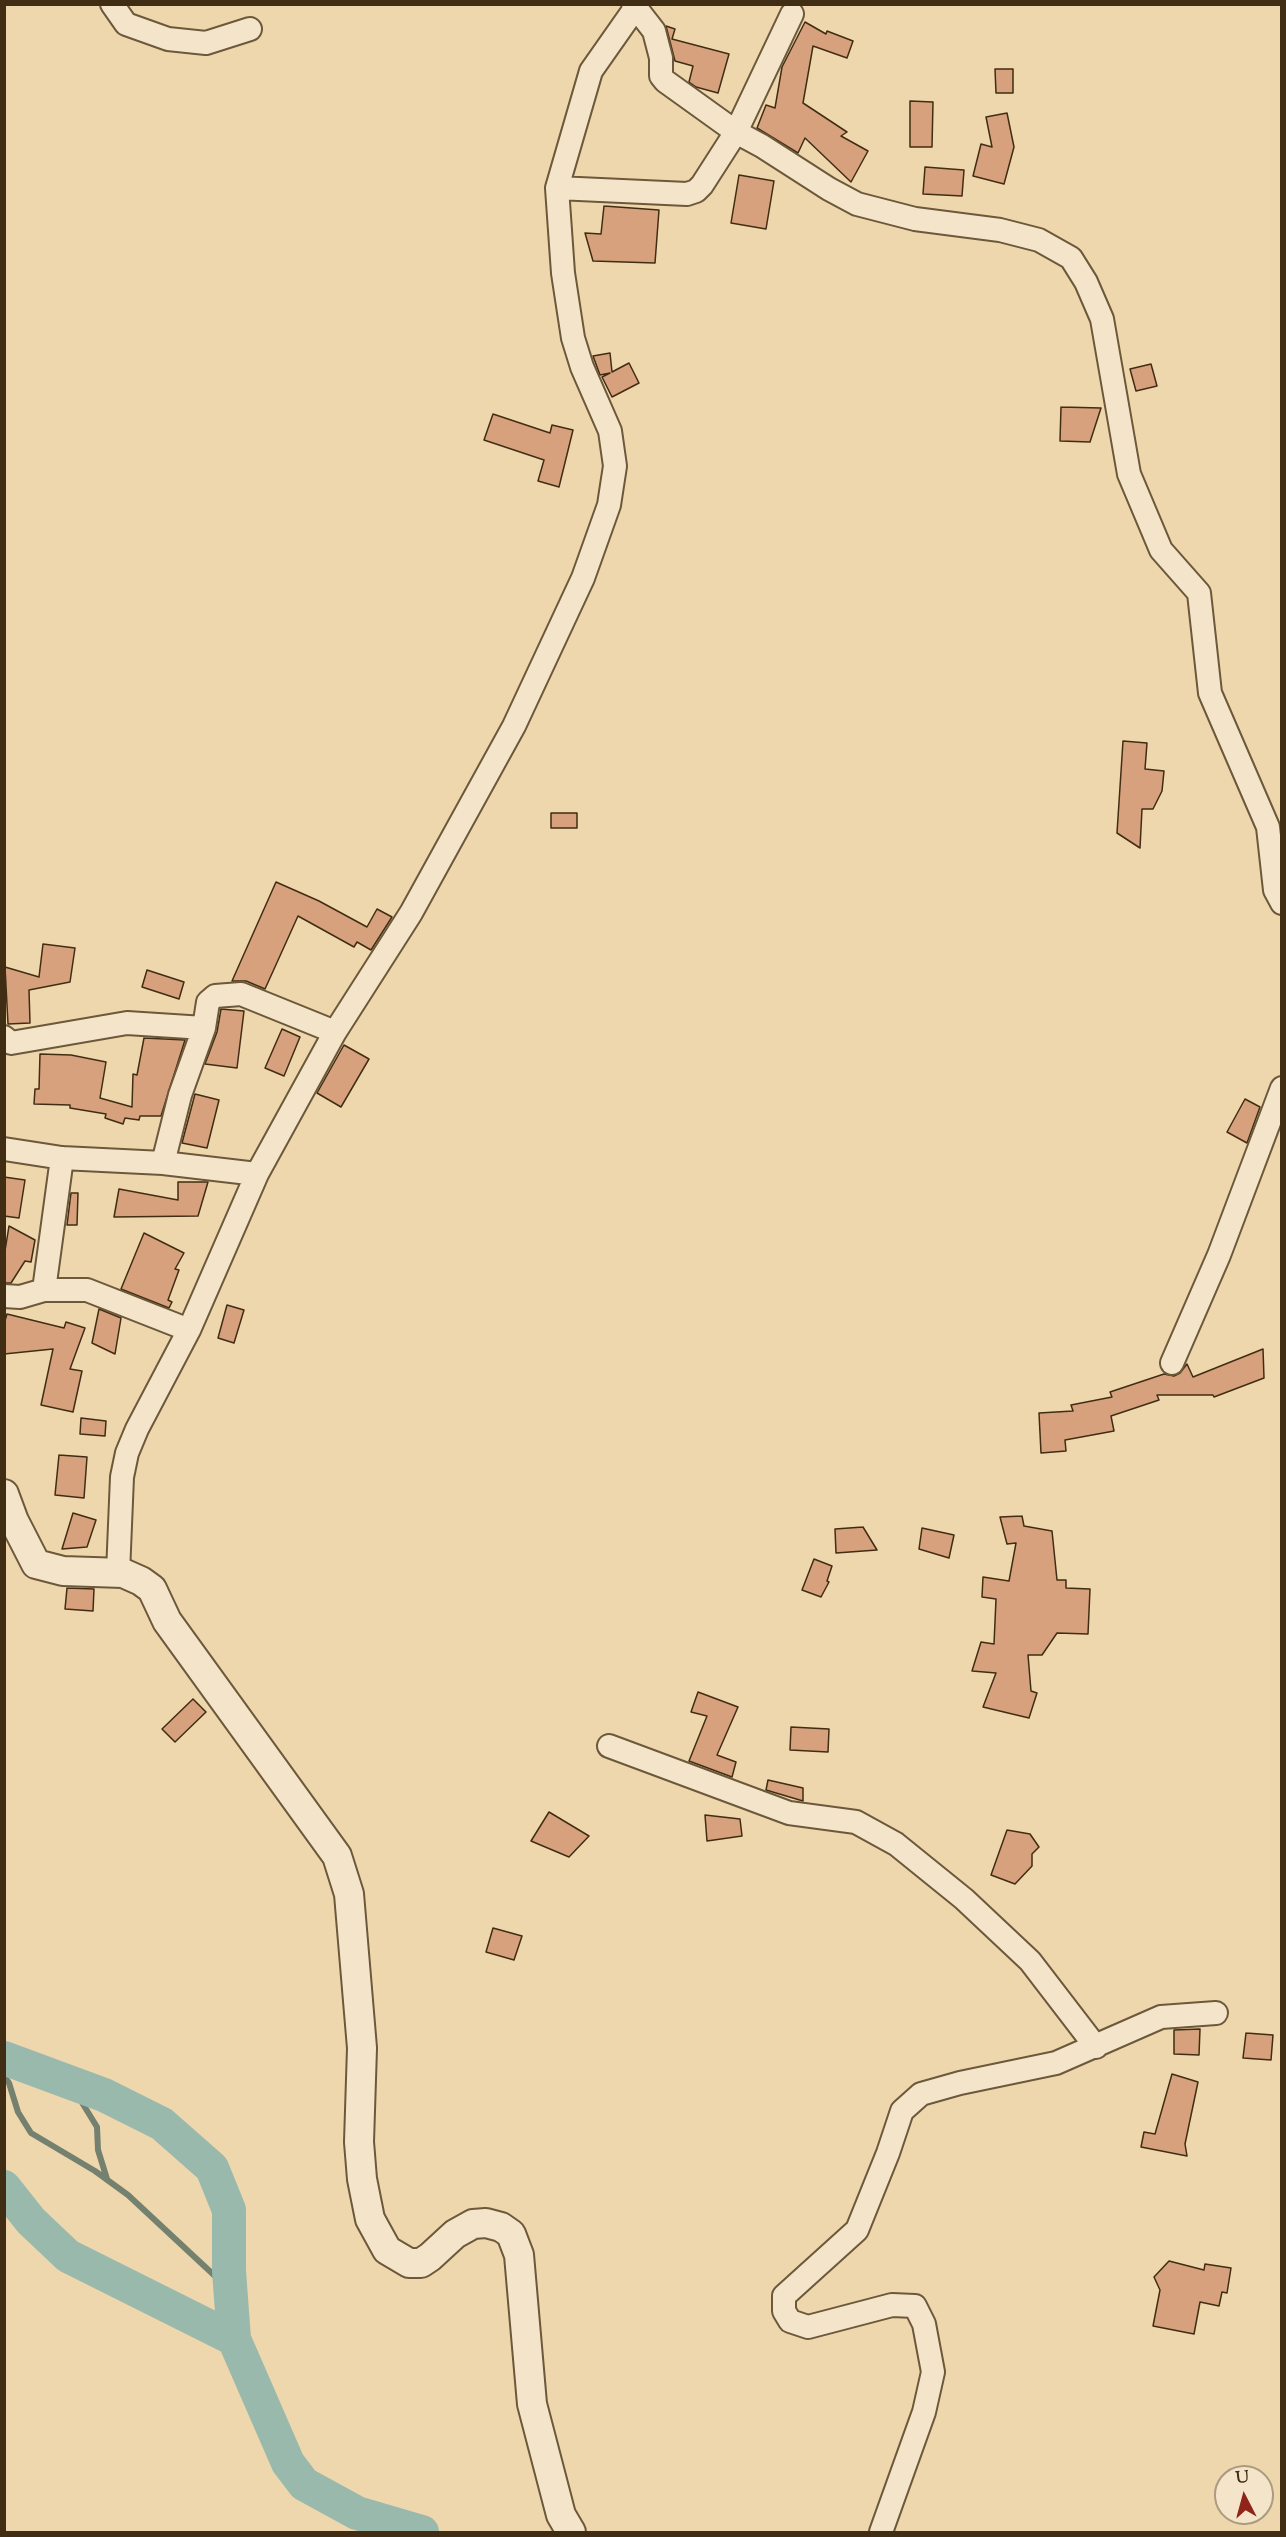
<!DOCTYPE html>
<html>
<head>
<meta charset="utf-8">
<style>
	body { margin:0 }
	#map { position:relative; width:1286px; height:2537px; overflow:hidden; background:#eed7ad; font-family:"Sorts Mill Goudy",serif }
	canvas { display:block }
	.frame { position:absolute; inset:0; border:6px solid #402d13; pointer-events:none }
	.north { position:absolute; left:1214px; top:2465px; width:60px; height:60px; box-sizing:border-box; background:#f4e5ca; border:2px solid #ac9b81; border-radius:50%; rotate:354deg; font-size:16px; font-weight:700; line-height:24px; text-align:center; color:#402d13 }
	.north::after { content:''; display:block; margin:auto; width:21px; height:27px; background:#8f2418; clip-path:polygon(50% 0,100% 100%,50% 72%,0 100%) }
</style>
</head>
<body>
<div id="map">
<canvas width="1286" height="2537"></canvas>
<div class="frame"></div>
<div class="north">U</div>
</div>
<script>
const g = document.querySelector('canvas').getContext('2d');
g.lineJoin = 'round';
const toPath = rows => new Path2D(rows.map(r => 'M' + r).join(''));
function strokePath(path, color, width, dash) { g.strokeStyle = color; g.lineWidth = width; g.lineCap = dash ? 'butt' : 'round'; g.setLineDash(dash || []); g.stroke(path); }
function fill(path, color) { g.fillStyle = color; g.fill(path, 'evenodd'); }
const stream = toPath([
	[4,2076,9,2083,18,2112,31,2133,95,2171,128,2195,230,2290],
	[70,2083,97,2127,98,2150,107,2179]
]);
const river = toPath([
	[4,2058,104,2095,162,2124,212,2168,229,2210,229,2271,234,2339,288,2463,304,2484,357,2513,422,2532],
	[4,2187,31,2221,68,2256,234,2339]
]);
const building = toPath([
	[805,22,826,34,827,31,853,41,847,58,813,46,803,103,847,132,841,136,868,151,851,182,805,138,798,153,757,128,766,105,775,108,782,67,805,22],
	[666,26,675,29,672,39,729,54,718,93,696,87,689,82,693,66,675,61,666,26],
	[995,69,1013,69,1013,93,996,93,995,69],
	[910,101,933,102,932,147,910,147,910,101],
	[1007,113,1014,147,1004,184,973,176,981,144,992,147,986,117,1007,113],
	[925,167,964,170,962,196,923,194,925,167],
	[739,175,774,181,766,229,731,223,739,175],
	[604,206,659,210,655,263,593,261,585,233,601,234,604,206],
	[610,353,612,372,629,363,639,383,612,397,602,377,610,373,600,375,593,356,610,353],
	[1151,364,1157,386,1136,391,1130,369,1151,364],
	[1061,407,1101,408,1090,442,1060,441,1061,407],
	[493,414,550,433,552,425,573,430,559,487,538,481,544,460,484,440,493,414],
	[1123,741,1147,743,1145,769,1164,771,1162,791,1153,809,1142,809,1140,848,1117,833,1123,741],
	[551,813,577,813,577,828,551,828,551,813],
	[276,882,319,901,367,927,377,909,392,917,371,950,357,942,354,947,298,916,265,989,246,981,232,981,276,882],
	[43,944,75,948,70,982,29,990,30,1023,8,1024,5,967,39,977,43,944],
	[147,970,184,982,179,999,142,987,147,970],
	[221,1009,244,1011,237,1068,205,1064,217,1032,221,1009],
	[282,1029,300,1037,284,1076,265,1068,282,1029],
	[144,1038,185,1040,161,1116,140,1116,139,1120,125,1118,123,1124,105,1118,106,1114,70,1108,70,1105,34,1104,35,1089,39,1089,40,1054,71,1055,106,1062,100,1098,132,1107,133,1074,137,1075,144,1038],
	[344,1045,369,1059,341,1107,317,1093,344,1045],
	[195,1094,219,1100,207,1148,182,1143,195,1094],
	[1245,1099,1260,1107,1247,1143,1227,1132,1245,1099],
	[4,1177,25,1180,19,1218,4,1216,4,1177],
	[178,1182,208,1182,198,1216,114,1217,119,1189,178,1200,178,1182],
	[71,1193,78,1193,77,1225,67,1225,71,1193],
	[9,1226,35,1240,31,1262,25,1261,11,1283,4,1283,4,1257,9,1226],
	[144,1233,184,1253,175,1269,179,1270,168,1300,172,1302,169,1308,121,1289,144,1233],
	[227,1305,244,1310,234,1343,218,1338,227,1305],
	[99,1309,121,1318,115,1354,92,1343,99,1309],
	[7,1314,64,1328,66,1322,85,1328,70,1369,82,1371,73,1412,41,1405,53,1349,4,1354,4,1324,7,1314],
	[1263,1349,1264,1378,1214,1397,1213,1395,1157,1395,1159,1400,1111,1416,1114,1431,1065,1440,1066,1451,1041,1453,1039,1413,1073,1411,1071,1405,1112,1397,1110,1392,1164,1374,1174,1376,1180,1373,1187,1364,1193,1377,1263,1349],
	[81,1418,106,1421,105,1436,80,1434,81,1418],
	[59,1455,87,1457,84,1498,55,1495,59,1455],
	[73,1513,96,1520,87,1547,62,1549,73,1513],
	[1022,1516,1024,1526,1052,1531,1057,1580,1066,1580,1066,1588,1090,1589,1088,1634,1057,1633,1042,1655,1028,1655,1031,1691,1037,1693,1029,1718,983,1707,996,1673,972,1671,981,1642,994,1644,996,1599,982,1597,983,1577,1009,1581,1016,1543,1007,1544,1000,1517,1022,1516],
	[863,1527,877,1550,836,1553,835,1529,863,1527],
	[922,1528,954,1535,949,1558,919,1549,922,1528],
	[814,1559,832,1566,827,1581,829,1582,821,1597,802,1590,814,1559],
	[67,1588,94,1589,93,1611,65,1609,67,1588],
	[698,1692,738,1707,717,1755,736,1762,732,1777,689,1761,707,1716,691,1712,698,1692],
	[193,1699,206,1712,175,1742,162,1729,193,1699],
	[791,1727,829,1729,828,1752,790,1750,791,1727],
	[768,1780,803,1788,803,1801,766,1790,768,1780],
	[549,1812,589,1836,569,1857,531,1841,549,1812],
	[705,1815,740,1819,742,1836,707,1841,705,1815],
	[1007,1830,1030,1834,1039,1847,1032,1854,1032,1866,1015,1884,991,1875,1007,1830],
	[493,1928,522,1936,514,1960,486,1952,493,1928],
	[1200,2029,1199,2055,1174,2054,1174,2030,1200,2029],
	[1246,2033,1273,2035,1271,2060,1243,2058,1246,2033],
	[1172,2074,1198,2082,1185,2144,1187,2156,1141,2147,1144,2132,1155,2134,1172,2074],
	[1169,2261,1204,2270,1205,2264,1231,2268,1227,2293,1222,2292,1219,2306,1200,2302,1194,2334,1153,2326,1160,2290,1154,2277,1169,2261]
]);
const minor = toPath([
	[112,4,126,24,168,39,206,43,250,29],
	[633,4,654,31,661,58,661,76,665,81,736,132,792,14],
	[557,188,687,194,696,191,702,185,736,132,762,146,829,189,857,204,915,219,1000,230,1039,240,1071,258,1086,282,1102,319,1129,474,1161,550,1199,593,1210,693,1268,827,1275,890,1282,903],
	[4,1037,11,1043,127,1023,204,1028],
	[4,1149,62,1158,163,1163,257,1174],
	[163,1163,180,1095,204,1028,208,1002,215,996,241,994,335,1032],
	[44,1290,62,1158],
	[4,1296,20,1297,44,1290,87,1290,189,1330],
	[1172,1363,1219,1255,1282,1088],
	[118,1573,122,1477,127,1453,137,1429,189,1330,257,1174,335,1032,411,913,514,726,583,578,609,505,615,466,610,431,582,367,573,338,563,273,557,188,591,71,638,4],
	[609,1746,789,1813,856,1822,896,1844,964,1899,1030,1961,1096,2047],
	[881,2532,924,2412,933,2372,924,2324,915,2306,892,2305,808,2327,790,2321,784,2311,784,2296,857,2230,888,2153,902,2111,921,2094,960,2083,1056,2063,1161,2017,1216,2013]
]);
const tertiary = toPath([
	[4,1494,14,1521,36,1564,63,1571,123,1573,141,1581,152,1589,167,1621,337,1856,349,1894,362,2048,359,2142,362,2179,370,2219,387,2250,409,2263,421,2263,430,2257,455,2234,473,2224,486,2223,501,2227,511,2234,519,2255,532,2404,561,2515,571,2532]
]);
strokePath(stream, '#75816f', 6);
strokePath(river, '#99b9ad', 34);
fill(building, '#d7a17e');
strokePath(building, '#402d13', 1.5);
strokePath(minor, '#6c583a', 26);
strokePath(tertiary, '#6c583a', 32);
strokePath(minor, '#f4e5ca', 22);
strokePath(tertiary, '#f4e5ca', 28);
</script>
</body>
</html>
